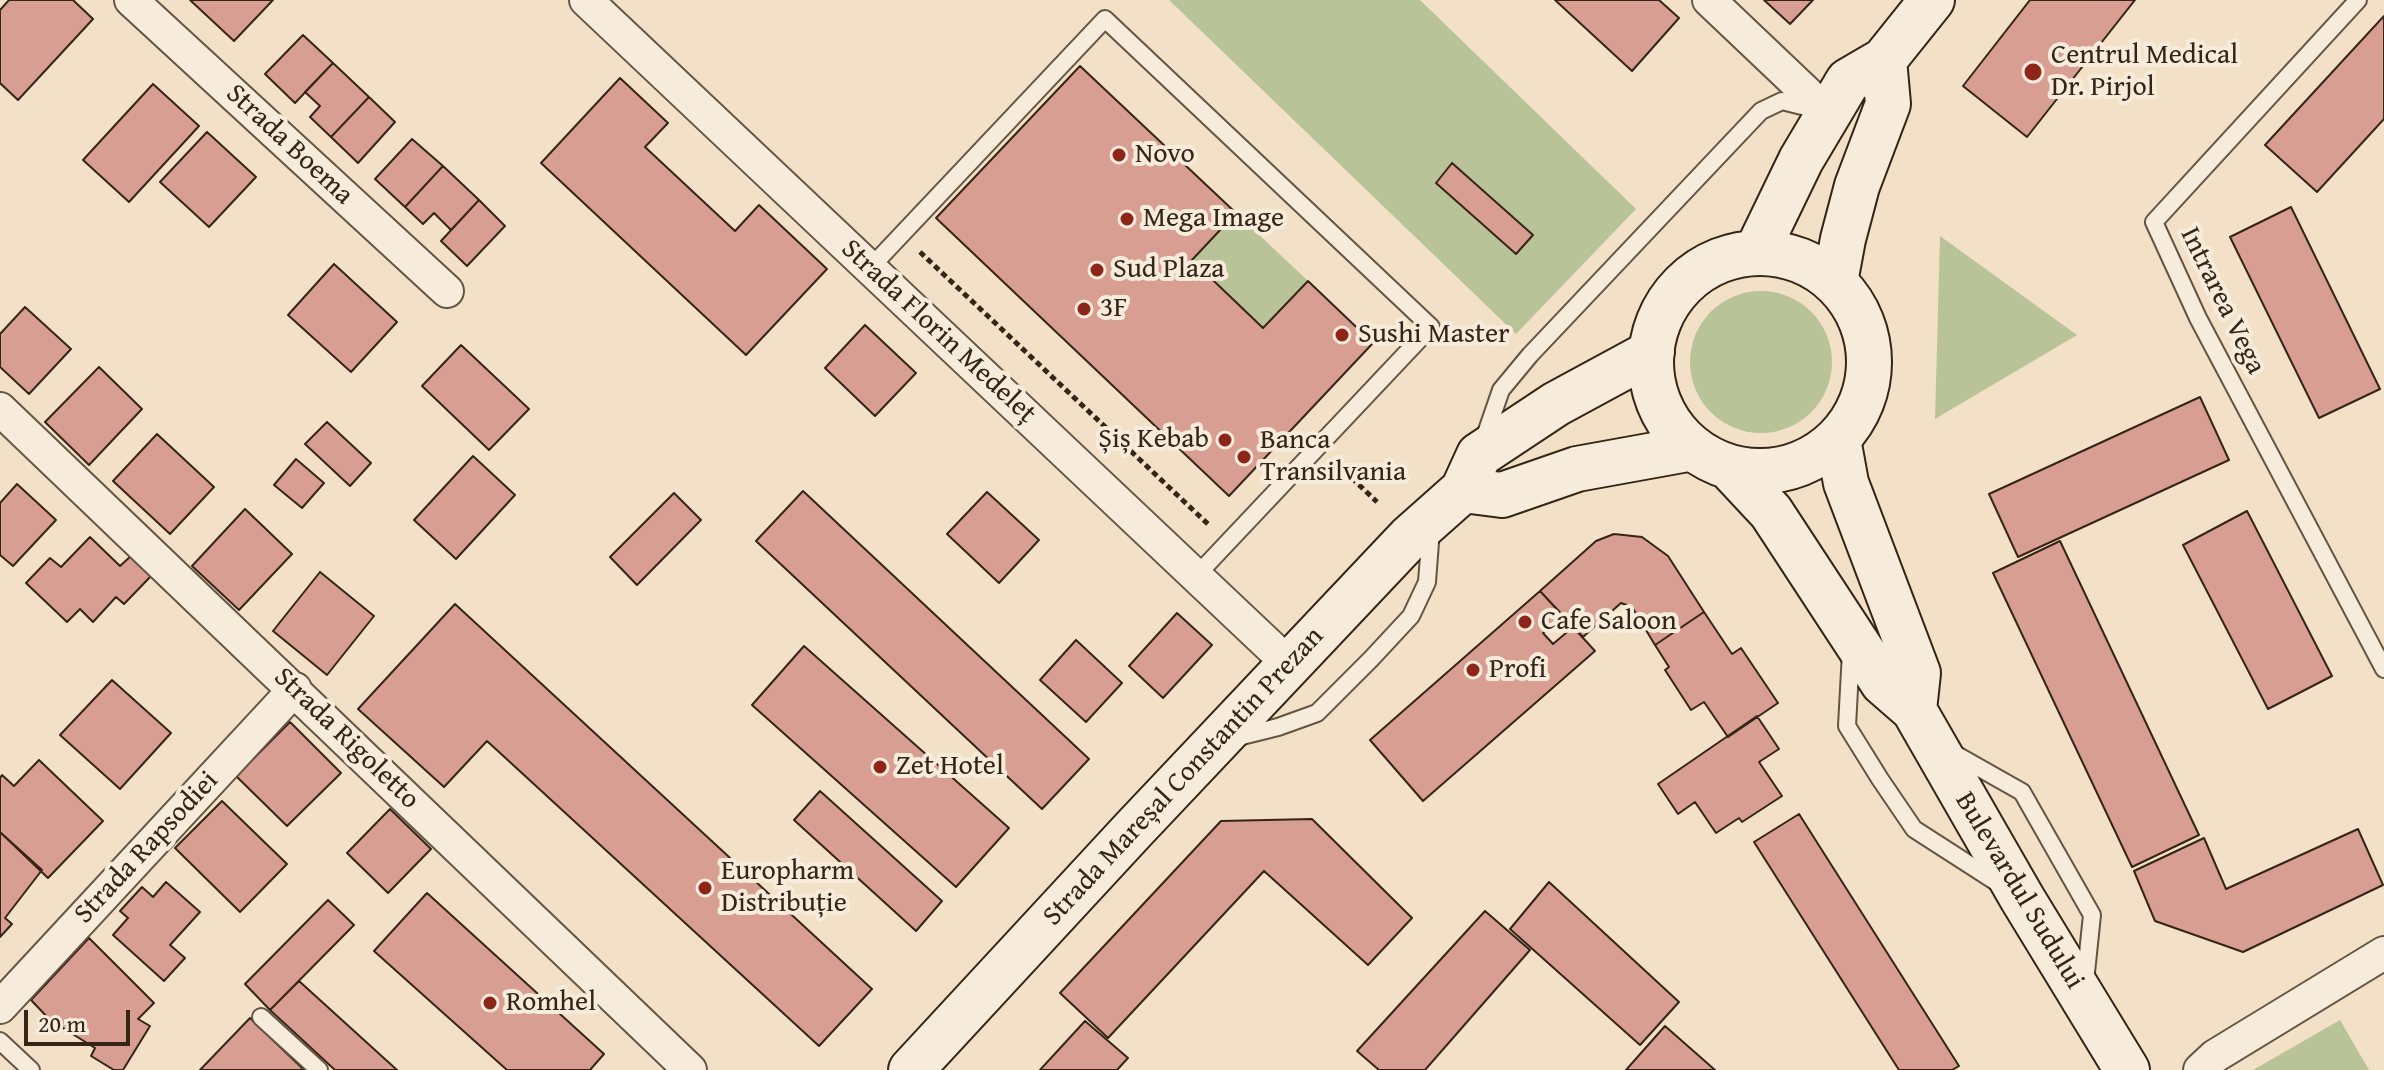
<!DOCTYPE html>
<html>
<head>
<meta charset="utf-8">
<style>
	body { margin:0 }
	#map { position:relative; width:2384px; height:1070px; overflow:hidden; background:#f3e1c7; font-family:"Gentium Book Plus",serif }
	canvas { display:block }
	.scale { position:absolute; left:24px; top:1010px; width:106px; height:36px; box-sizing:border-box; border:4px solid #352517; border-top:0; padding-left:10px; font-size:24px; line-height:28px; white-space:nowrap; color:#352517; -webkit-text-stroke:6px #f7ecdb; paint-order:stroke }
</style>
</head>
<body>
<div id="map">
<canvas width="2384" height="1070"></canvas>
<div class="scale">20 m</div>
</div>
<script>
const g = document.querySelector('canvas').getContext('2d');
g.lineJoin = 'round';
function fill(path, color) { g.fillStyle = color; g.fill(path, 'evenodd'); }
const toPath = rows => new Path2D(rows.map(r => 'M' + r).join(''));
function strokePath(path, color, width, dash) { g.strokeStyle = color; g.lineWidth = width; g.lineCap = dash ? 'butt' : 'round'; g.setLineDash(dash || []); g.stroke(path); }
function label(font, color, halo, rows, align = 'center') {
  g.font = font + ' "Gentium Book Plus",serif'; g.lineWidth = 8; g.setLineDash([]); g.textBaseline = 'middle'; g.strokeStyle = halo; g.fillStyle = color; for (const [text, x, y, turn = 0] of rows) {
    g.save(); g.translate(x, y); g.rotate((+turn || 0) * Math.PI / 180); g.textAlign = isNaN(turn) ? turn : align; if (halo) g.strokeText(text, 0, 0); g.fillText(text, 0, 0); g.restore();
  }
}
const green = toPath([
	[1169,0,1420,0,1636,209,1516,334],
	[1236,213,1308,281,1263,328,1192,260],
	[1940,236,2077,335,1935,419],
	'1690 362a71 71 0 1 1 142 0a71 71 0 1 1-142 0Z',
	[2340,1020,2369,1070,2253,1070]
]);
const building = toPath([
	[9,0,73,0,93,19,18,100,0,83,0,10,9,0],
	[190,0,273,0,234,41,190,0],
	[1555,0,1659,0,1679,18,1632,71,1555,0],
	[1764,0,1813,0,1790,24,1764,0],
	[2030,0,2135,0,2027,137,1963,86,2030,0],
	[2384,16,2384,119,2317,192,2265,145,2384,16],
	[303,35,333,63,295,103,265,74,303,35],
	[333,63,369,97,331,137,310,117,320,106,305,92,333,63],
	[1080,66,1236,213,1192,260,1263,328,1308,281,1373,343,1229,496,936,218,1080,66],
	[620,78,668,123,645,147,735,231,759,205,827,269,746,355,541,163,620,78],
	[153,84,199,126,129,202,83,160,153,84],
	[369,97,395,122,358,163,331,137,369,97],
	[207,132,256,177,209,227,160,182,207,132],
	[412,139,443,166,405,207,375,179,412,139],
	[1452,163,1533,235,1516,254,1436,183,1452,163],
	[443,166,479,200,451,230,434,213,423,224,405,207,443,166],
	[479,200,505,226,467,266,441,241,479,200],
	[2291,207,2380,389,2319,418,2230,237,2291,207],
	[334,264,397,322,351,372,288,315,334,264],
	[25,307,71,349,29,394,0,367,0,334,25,307],
	[865,325,916,373,875,416,825,368,865,325],
	[461,345,529,409,489,450,422,386,461,345],
	[99,367,142,409,89,465,45,422,99,367],
	[2200,397,2229,460,2018,557,1989,494,2200,397],
	[327,422,371,463,350,486,305,444,327,422],
	[157,434,214,487,170,534,113,481,157,434],
	[473,456,515,495,456,559,414,520,473,456],
	[296,459,324,483,302,508,274,485,296,459],
	[17,484,56,520,13,566,0,555,0,503,17,484],
	[803,491,1089,759,1042,809,756,541,803,491],
	[987,492,1039,540,999,583,947,534,987,492],
	[674,493,701,520,637,585,610,557,674,493],
	[245,509,292,554,239,610,192,566,245,509],
	[2247,511,2332,676,2268,709,2183,545,2247,511],
	[1614,534,1642,537,1668,556,1704,612,1655,645,1632,607,1621,603,1583,637,1540,591,1596,541,1614,534],
	[90,537,120,566,132,555,153,574,124,604,116,597,93,622,80,609,67,622,26,583,50,558,61,567,90,537],
	[2060,541,2199,835,2132,867,1993,573,2060,541],
	[320,572,374,616,327,675,273,631,320,572],
	[1540,591,1563,616,1543,633,1553,644,1573,627,1595,651,1423,801,1370,740,1540,591],
	[455,604,872,989,819,1046,487,741,444,787,358,709,455,604],
	[1704,612,1732,654,1741,648,1778,703,1728,737,1704,702,1691,710,1665,670,1669,667,1655,645,1704,612],
	[1177,613,1212,645,1163,698,1129,666,1177,613],
	[1076,640,1122,683,1086,722,1040,680,1076,640],
	[804,646,1009,828,956,887,752,705,804,646],
	[112,680,171,733,120,789,60,735,112,680],
	[1757,716,1779,749,1759,762,1782,796,1742,822,1739,818,1716,833,1695,802,1678,814,1658,784,1757,716],
	[290,722,341,773,287,826,236,776,290,722],
	[39,760,103,821,48,878,0,832,0,778,2,775,14,786,39,760],
	[820,791,942,901,916,931,794,820,820,791],
	[222,801,287,864,240,912,175,848,222,801],
	[390,809,431,849,388,893,347,853,390,809],
	[1799,814,1959,1066,1952,1070,1899,1070,1754,842,1799,814],
	[1312,819,1412,918,1368,965,1264,871,1108,1038,1060,993,1221,821,1312,819],
	[2358,829,2383,885,2243,952,2155,921,2134,871,2204,838,2226,889,2358,829],
	[0,832,42,870,5,918,12,924,0,937,0,832],
	[166,882,200,912,170,945,185,958,164,981,113,935,128,918,120,911,142,887,153,897,166,882],
	[1549,882,1679,1002,1640,1045,1510,929,1549,882],
	[427,893,604,1054,590,1070,507,1070,374,951,427,893],
	[328,900,354,925,270,1010,245,984,328,900],
	[1485,911,1530,950,1425,1070,1379,1070,1357,1051,1485,911],
	[89,938,154,1003,138,1019,150,1026,123,1070,114,1070,91,1056,95,1048,50,1020,31,1000,89,938],
	[299,981,397,1070,335,1070,270,1010,299,981],
	[250,1018,304,1070,200,1070,250,1018],
	[1085,1021,1128,1058,1117,1070,1040,1070,1085,1021],
	[1665,1026,1715,1070,1626,1070,1665,1026]
]);
const path = toPath([
	[920,252,1209,525],
	[1337,464,1377,502]
]);
const lane = toPath([
	[2358,0,2154,222,2198,318,2384,669],
	[870,268,1105,19,1431,327,1196,576],
	[1483,442,1501,390,1530,355,1761,111,1782,101,1818,110],
	[1851,652,1847,726,1880,779,1914,829,2001,885],
	[1234,738,1278,727,1317,713,1371,659,1411,616,1427,582,1431,529],
	[1953,753,2022,792,2092,915,2085,982],
	[261,1017,319,1070],
	[0,1041,31,1070]
]);
const street = toPath([
	[131,0,447,291],
	[586,0,1290,665],
	[1709,0,1827,112],
	[0,409,690,1070],
	[0,1007,295,689],
	[2200,1070,2215,1056,2384,953]
]);
const secondary = toPath([
	[1756,253,1801,160,1848,81,1884,60,1932,0],
	'1651 362a109 109 0 1 1 218 0a109 109 0 1 1-218 0Z',
	[1835,282,1843,239,1857,186,1888,104,1884,60],
	[1838,439,1846,483,1918,673,1914,710],
	[1729,467,1771,512,1883,683,1914,710,2022,898,2127,1070],
	[1463,490,1502,495,1577,469,1693,448],
	[911,1070,1134,829,1409,538,1463,490,1479,455,1556,404,1652,352]
]);
const markers = [
	[2033,72,10,"#8f2418"],
	[1119,155,8,"#8f2418"],
	[1127,219,8,"#8f2418"],
	[1097,270,8,"#8f2418"],
	[1084,309,8,"#8f2418"],
	[1342,335,8,"#8f2418"],
	[1225,440,8,"#8f2418"],
	[1244,457,8,"#8f2418"],
	[1525,622,8,"#8f2418"],
	[1473,670,8,"#8f2418"],
	[880,767,8,"#8f2418"],
	[705,888,8,"#8f2418"],
	[490,1003,8,"#8f2418"]
];
const poiNames = [
	["Centrul Medical",2051,56],
	["Dr. Pirjol",2051,88],
	["Novo",1135,155],
	["Mega Image",1143,219],
	["Sud Plaza",1113,270],
	["3F",1100,309],
	["Sushi Master",1358,335],
	["Șiș Kebab",1209,440,"right"],
	["Banca",1260,441],
	["Transilvania",1260,473],
	["Cafe Saloon",1541,622],
	["Profi",1489,670],
	["Zet Hotel",896,767],
	["Europharm",721,872],
	["Distribuție",721,904],
	["Romhel",506,1003]
];
const streetNames = [
	["Strada Boema",289,145,43],
	["Intrarea Vega",2222,301,64],
	["Strada Florin Medeleț",938,332,43],
	["Strada Rigoletto",346,739,44],
	["Strada Mareșal Constantin Prezan",1184,777,-47],
	["Strada Rapsodiei",147,848,-47],
	["Bulevardul Sudului",2019,891,59]
];
fill(green, '#b8c398');
fill(building, '#d89e92');
strokePath(building, '#352517', 2);
strokePath(lane, '#645443', 20);
strokePath(street, '#645443', 36);
strokePath(secondary, '#352517', 48);
strokePath(path, '#352517', 5, [6, 4]);
strokePath(lane, '#f7ecdb', 16);
strokePath(street, '#f7ecdb', 32);
strokePath(secondary, '#f7ecdb', 44);
for (const [x, y, r, color] of markers) { const dot = new Path2D(); dot.arc(x, y, r, 0, 2 * Math.PI); g.fillStyle = color; g.fill(dot); strokePath(dot, '#f7ecdb', 3); }
label('28px', '#352517', '#f7ecdb', poiNames, 'left');
label('28px', '#352517', '#f7ecdb', streetNames);
</script>
</body>
</html>
